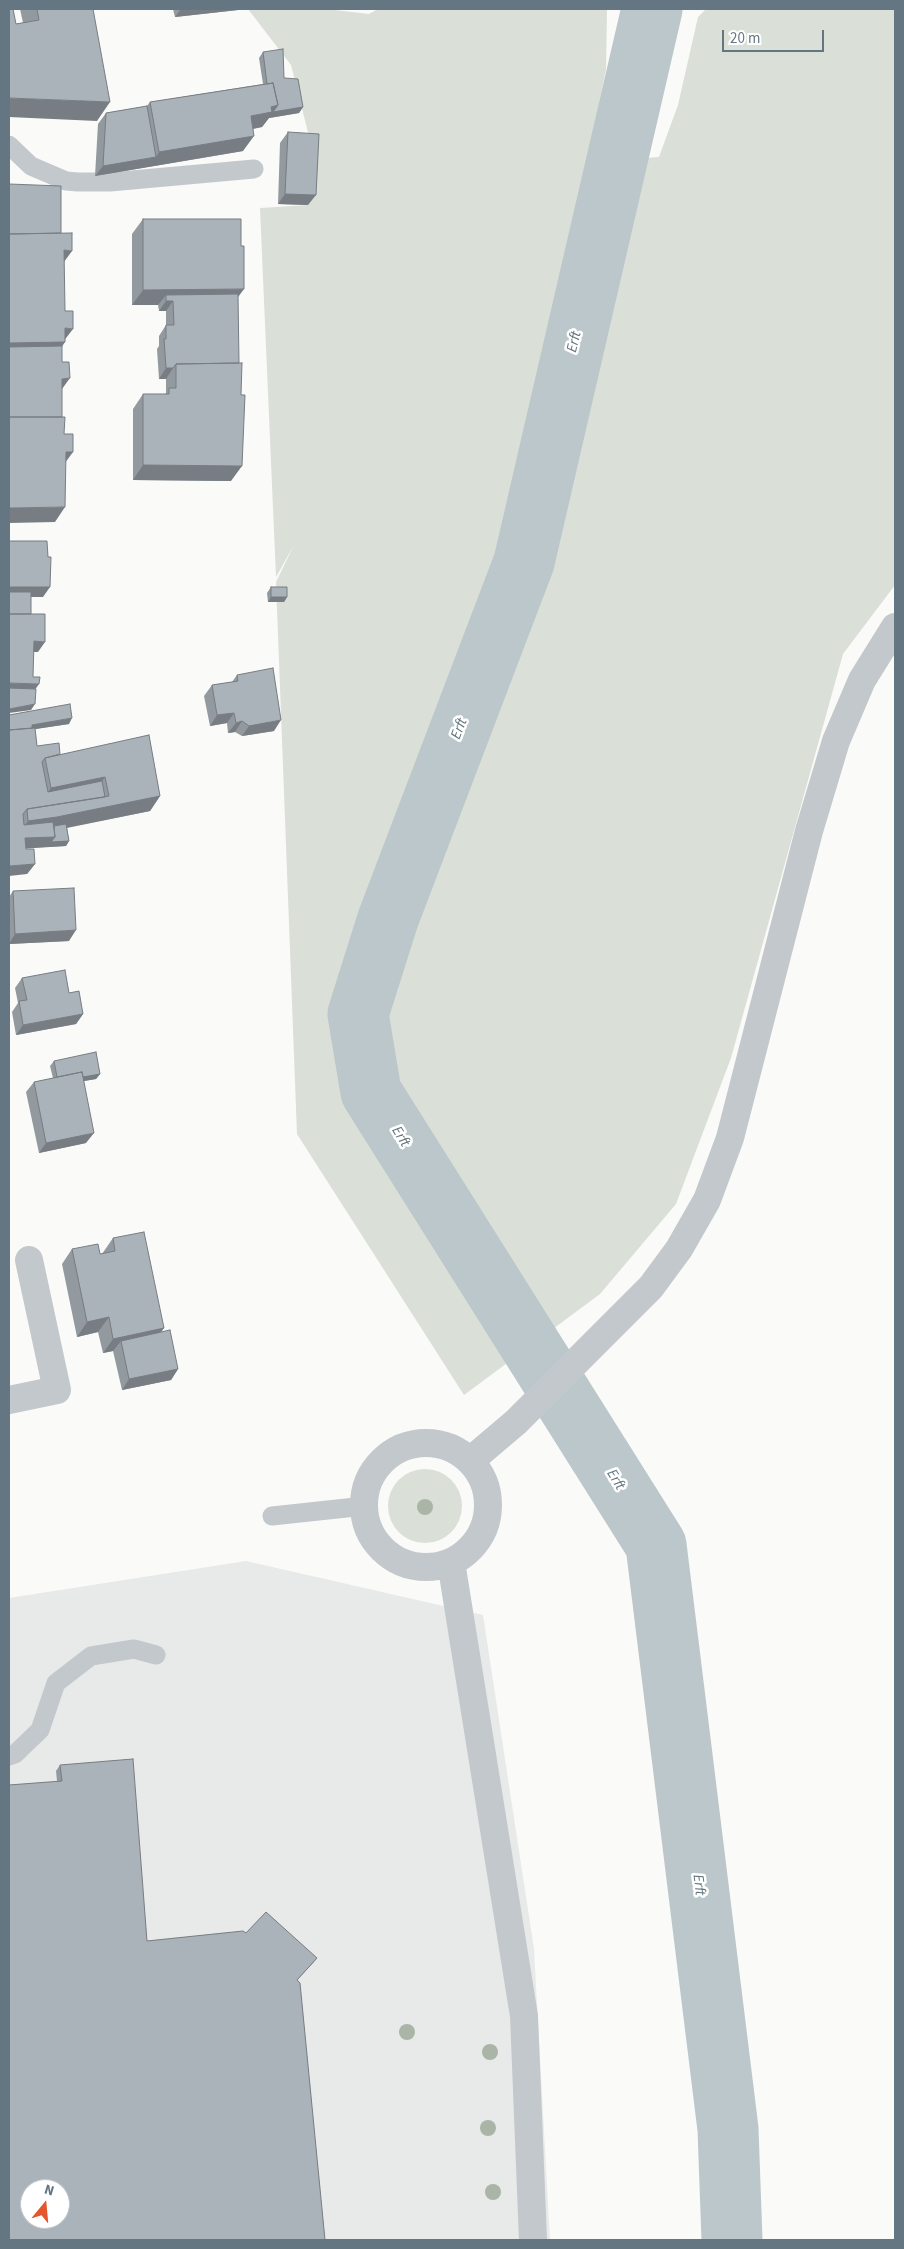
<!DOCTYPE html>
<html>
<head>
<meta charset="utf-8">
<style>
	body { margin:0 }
	#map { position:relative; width:904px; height:2249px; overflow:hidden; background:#fafaf8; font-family:"Source Sans 3",sans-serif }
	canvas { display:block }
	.frame { position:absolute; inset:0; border:10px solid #657683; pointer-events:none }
	.north { position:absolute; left:20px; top:2179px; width:50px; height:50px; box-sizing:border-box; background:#fff; border:1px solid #c1c8cd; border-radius:50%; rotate:17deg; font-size:14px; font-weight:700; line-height:20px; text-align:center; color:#657683 }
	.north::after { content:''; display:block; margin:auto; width:18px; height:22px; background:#e4572e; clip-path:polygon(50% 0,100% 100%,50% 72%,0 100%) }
	.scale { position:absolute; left:722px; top:30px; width:102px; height:22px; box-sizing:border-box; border:2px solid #657683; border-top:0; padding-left:6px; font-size:15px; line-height:18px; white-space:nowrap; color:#657683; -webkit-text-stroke:4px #fff; paint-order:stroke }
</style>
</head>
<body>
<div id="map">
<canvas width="904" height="2249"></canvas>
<div class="frame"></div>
<div class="north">N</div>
<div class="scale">20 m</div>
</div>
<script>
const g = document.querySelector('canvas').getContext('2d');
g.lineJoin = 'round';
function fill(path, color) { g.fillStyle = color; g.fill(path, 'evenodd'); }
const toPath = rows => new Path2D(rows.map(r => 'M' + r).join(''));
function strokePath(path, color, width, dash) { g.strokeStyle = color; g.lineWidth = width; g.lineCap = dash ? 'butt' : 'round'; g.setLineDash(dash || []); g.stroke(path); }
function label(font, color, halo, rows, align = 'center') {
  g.font = font + ' "Source Sans 3",sans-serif'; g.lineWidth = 5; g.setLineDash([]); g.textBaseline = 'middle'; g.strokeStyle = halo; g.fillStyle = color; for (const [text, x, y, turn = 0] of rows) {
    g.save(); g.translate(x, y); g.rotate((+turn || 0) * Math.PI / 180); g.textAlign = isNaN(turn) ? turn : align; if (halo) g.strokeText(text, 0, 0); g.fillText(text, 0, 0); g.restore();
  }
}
const built = toPath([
	[246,1561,483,1615,534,1949,550,2240,9,2240,9,1598],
	[30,2189,60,2189,60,2219,30,2219]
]);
const green = toPath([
	[248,9,326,9,369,14,378,9,607,9,606,70,593,132,601,177,633,159,659,157,678,105,698,17,706,9,895,9,895,585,843,654,731,1058,676,1204,600,1294,464,1395,297,1134,276,582,294,545,276,577,260,208,308,205,311,144,291,65],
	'388 1506a37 37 0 1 1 74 0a37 37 0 1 1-74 0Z'
]);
const river = toPath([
	[652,9,524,562,388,919,358,1014,371,1092,656,1545,728,2129,732,2240]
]);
const service = toPath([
	[9,145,31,166,66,181,78,182,110,182,254,169],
	[272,1516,365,1506],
	[9,1756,15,1754,40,1730,56,1683,91,1656,134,1649,156,1655]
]);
const minor = toPath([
	[9,1400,57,1390,29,1260]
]);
const tertiary = toPath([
	'364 1505a62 62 0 1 1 124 0a62 62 0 1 1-124 0Z',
	[470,1461,516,1422,651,1287,679,1249,707,1200,730,1138,809,831,836,741,862,680,895,627],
	[451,1562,524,2016,533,2240]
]);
const trees = [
	[425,1507],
	[407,2032],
	[490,2052],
	[488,2128],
	[493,2192]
];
const wall = toPath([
	[20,9,93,9,97,121,16,24,23,23],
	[173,9,239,9,238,10,175,17],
	[263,52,284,78,303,107,299,113,269,118,262,127,253,129,243,151,95,176,98,124,106,113,147,106,150,102,263,84,259,58],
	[288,132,308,205,278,204,280,143],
	[143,219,238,297,231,481,133,480,133,409,143,394,165,394,166,393,166,379,159,379,157,349,159,346,159,336,166,325,166,311,159,311,158,305,132,305,132,234],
	[271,587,287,597,284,602,268,602,267,593],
	[237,675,274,731,242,736,235,732,228,733,227,723,210,726,204,696,212,685,232,682],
	[9,715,69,724,35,729,37,746,160,796,150,811,67,828,69,841,66,846,26,848,35,864,27,874],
	[13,891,69,941,9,944,9,897],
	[22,978,69,993,83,1014,76,1024,16,1035,12,1012,18,1003,15,988],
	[54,1061,100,1074,96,1079,84,1081,86,1143,39,1153,26,1092,34,1082,53,1078,50,1066],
	[113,1238,164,1328,161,1332,178,1369,171,1380,122,1390,113,1351,103,1353,98,1332,77,1337,62,1264,72,1249,100,1254,102,1254],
	[60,1765,147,1941,246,1933,317,1958,313,1963,297,1980,9,2240,57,1781,56,1771]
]);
const shadedWall = toPath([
	[181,9,239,9,238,10,175,17],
	[9,98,110,102,97,121,9,117],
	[278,105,303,107,299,113,269,118,262,127,241,131,251,116,271,107],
	[254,136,243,151,95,176,103,166,156,157,159,152],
	[285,194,316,195,308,205,278,204],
	[64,250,72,251,61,266],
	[244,289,233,304,173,301,166,311,159,311,166,301,166,295,158,305,132,305,143,290],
	[65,328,73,329,63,342,65,342,55,357,9,357,9,343],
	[166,368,173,368,166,379,159,379],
	[70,378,62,389,62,379],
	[66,452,73,452,62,467],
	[143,465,242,466,231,481,133,480],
	[65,507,55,522,9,523,9,508],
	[9,587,50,587,43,597,9,597],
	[271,597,287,597,284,602,268,602],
	[34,641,45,642,38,652,26,652],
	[9,683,39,684,32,694,9,694],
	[35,704,31,710,9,713,9,709],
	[234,713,227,723,210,726,217,715],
	[72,718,69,724,29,730,32,725],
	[281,720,274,731,242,736,249,726],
	[242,721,235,732,228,733,236,723],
	[105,777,95,791,41,802,51,788],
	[160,796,150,811,50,831,17,836,28,821],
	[55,837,69,841,66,846,18,849,25,838],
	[35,864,27,874,9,876,9,866],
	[76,930,69,941,9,944,15,934],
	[83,1014,76,1024,16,1035,23,1025],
	[100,1074,96,1079,54,1086,58,1081],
	[94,1133,86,1143,39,1153,46,1143],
	[109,1317,98,1332,77,1337,87,1322],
	[164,1328,153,1343,121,1341,113,1351,103,1353,113,1339],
	[178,1369,171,1380,122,1390,129,1379]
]);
const building = toPath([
	[9,9,13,9,16,24,39,20,37,9,93,9,110,102,9,98,9,9],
	[283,49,284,78,298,79,303,107,273,112,278,105,273,83,267,84,263,52,283,49],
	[273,83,278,105,271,107,272,112,251,116,254,136,159,152,150,102,273,83],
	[147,106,156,157,103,166,106,113,147,106],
	[288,132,319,134,316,195,285,194,288,132],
	[9,184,61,186,61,233,9,234,9,184],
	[143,219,241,219,241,246,244,246,244,289,143,290,143,219],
	[72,233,72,251,64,250,65,311,73,311,73,329,65,328,65,342,9,343,9,234,72,233],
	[238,294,239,363,176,364,173,368,166,368,164,339,166,339,166,325,174,325,173,301,166,301,166,295,238,294],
	[62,346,62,362,69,362,70,378,62,379,62,417,9,417,9,347,62,346],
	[242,363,241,395,245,395,242,466,143,465,143,394,169,394,169,388,176,388,176,364,242,363],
	[9,417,65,417,64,434,73,434,73,452,66,452,65,507,9,508,9,417],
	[9,541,47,541,48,557,51,557,50,587,9,587,9,541],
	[271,587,287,587,287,597,271,597,271,587],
	[9,592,31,592,31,614,9,614,9,592],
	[9,614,45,614,45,642,34,641,33,677,40,677,39,684,9,683,9,614],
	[273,668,281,720,249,726,242,721,236,723,234,713,217,715,212,685,238,681,237,675,273,668],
	[9,688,36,689,35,704,9,709,9,688],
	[70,704,72,718,32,725,32,728,9,730,9,715,70,704],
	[35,728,37,746,59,743,60,754,45,758,42,762,48,792,102,781,105,797,27,809,23,814,24,825,53,822,55,837,25,838,26,849,34,849,35,864,9,866,9,730,35,728],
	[149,735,160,796,57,817,28,821,27,809,109,796,105,777,51,788,45,758,149,735],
	[66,824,69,841,51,842,55,837,54,826,66,824],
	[74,888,76,930,15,934,13,891,74,888],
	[65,970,69,993,79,991,83,1014,23,1025,19,1001,27,1000,22,978,65,970],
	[96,1052,100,1074,83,1077,82,1072,57,1077,54,1061,96,1052],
	[82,1072,94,1133,46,1143,34,1082,82,1072],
	[144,1232,164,1328,113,1339,109,1317,87,1322,72,1249,98,1244,100,1254,115,1251,113,1238,144,1232],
	[170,1330,178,1369,129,1379,121,1341,170,1330],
	[133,1759,147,1941,243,1931,246,1933,266,1912,317,1958,297,1980,300,1983,325,2240,9,2240,9,1785,62,1781,60,1765,133,1759],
	[30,2189,60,2189,60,2219,30,2219,30,2189]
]);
const waterNames = [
	["Erft",575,342,-77],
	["Erft",460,729,-69],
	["Erft",400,1137,58],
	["Erft",615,1480,58],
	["Erft",698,1885,83]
];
fill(built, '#e8e9e9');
fill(green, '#dadfd7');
strokePath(river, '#bbc7cb', 61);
strokePath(service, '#c3c8cc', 19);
strokePath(minor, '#c3c8cc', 28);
strokePath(tertiary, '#c3c8cc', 28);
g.fillStyle = '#aab4a7';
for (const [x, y] of trees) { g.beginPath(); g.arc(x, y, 8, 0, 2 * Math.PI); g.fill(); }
fill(wall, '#929a9f');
fill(shadedWall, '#777d82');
fill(building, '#aab3b9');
strokePath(building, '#777d82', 1);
label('italic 15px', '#60757c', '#fff', waterNames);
</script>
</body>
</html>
